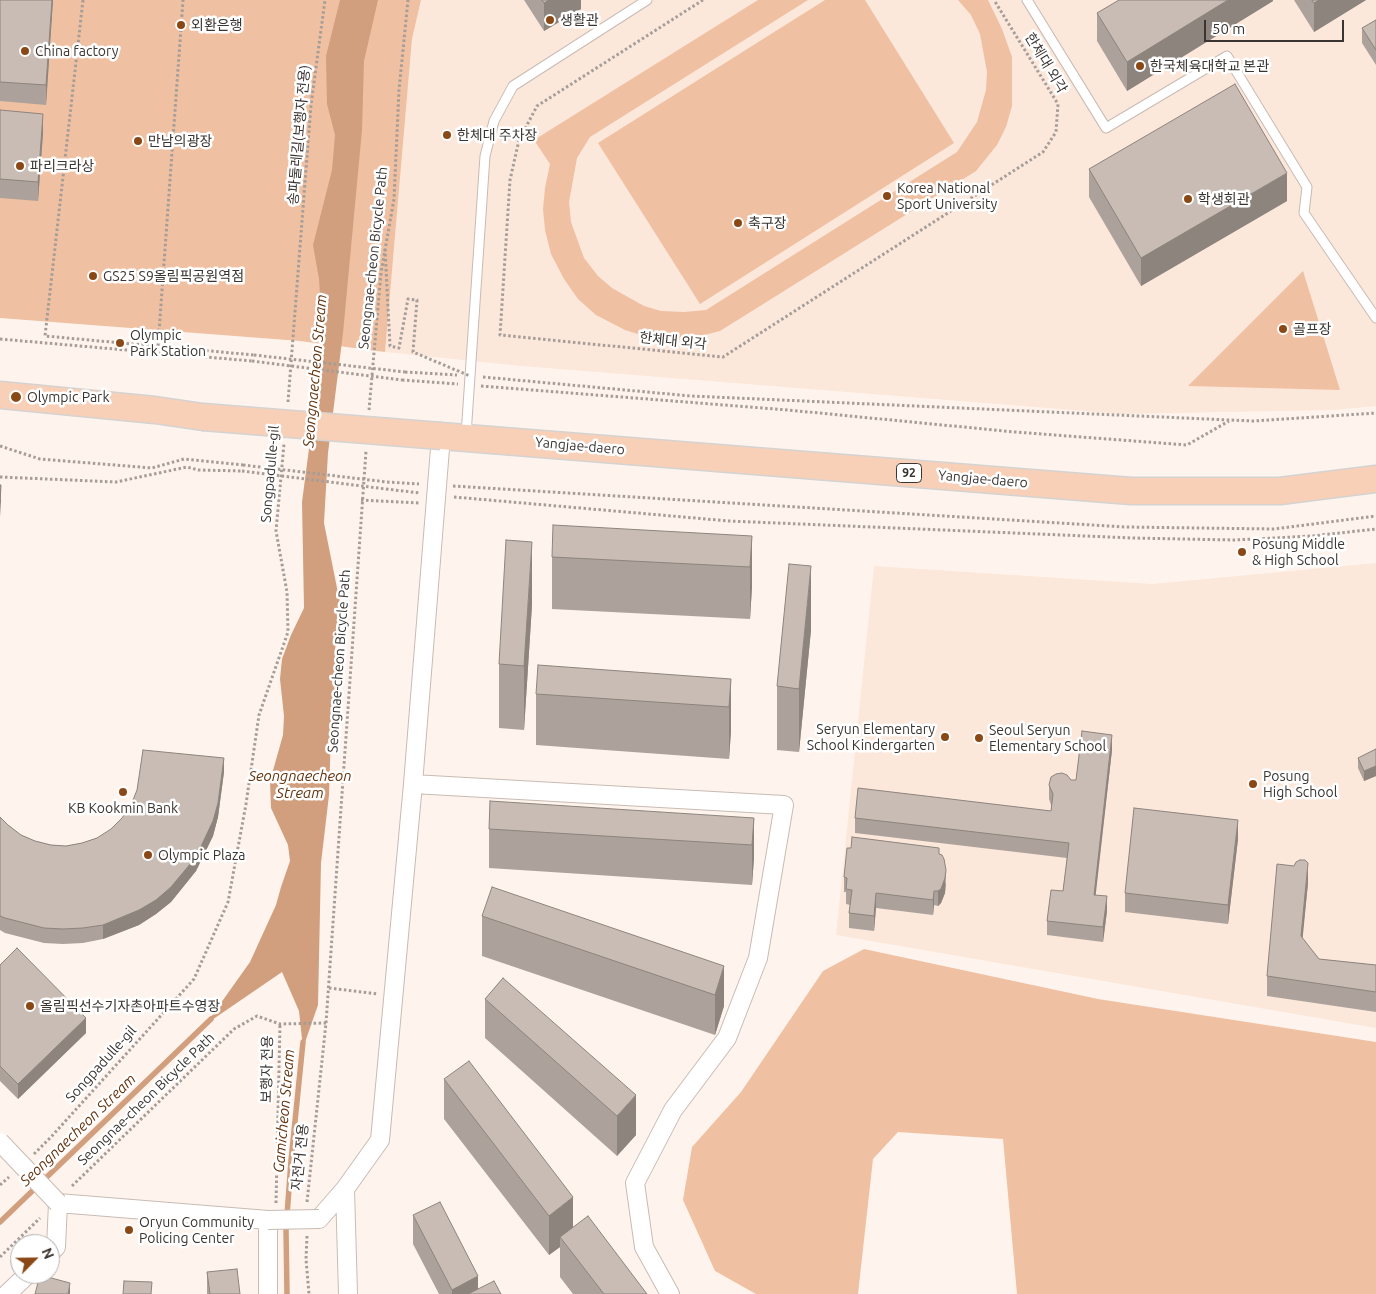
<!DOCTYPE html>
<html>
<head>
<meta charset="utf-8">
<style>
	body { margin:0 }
	#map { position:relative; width:1376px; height:1294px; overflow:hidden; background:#fff4ed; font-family:Ubuntu,sans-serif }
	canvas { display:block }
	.north { position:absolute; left:10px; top:1234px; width:50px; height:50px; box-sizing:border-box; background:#fff; border:1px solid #b0aead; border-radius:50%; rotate:67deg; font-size:14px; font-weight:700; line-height:20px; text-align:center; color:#3a3532 }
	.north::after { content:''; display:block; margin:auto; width:18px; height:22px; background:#894815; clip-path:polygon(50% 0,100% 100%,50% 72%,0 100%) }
	.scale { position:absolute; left:1204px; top:20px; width:140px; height:22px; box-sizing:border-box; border:2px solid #3a3532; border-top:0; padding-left:6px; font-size:15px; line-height:18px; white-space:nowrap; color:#3a3532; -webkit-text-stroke:4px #fff; paint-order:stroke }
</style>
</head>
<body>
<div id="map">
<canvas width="1376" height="1294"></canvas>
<div class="north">N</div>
<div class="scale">50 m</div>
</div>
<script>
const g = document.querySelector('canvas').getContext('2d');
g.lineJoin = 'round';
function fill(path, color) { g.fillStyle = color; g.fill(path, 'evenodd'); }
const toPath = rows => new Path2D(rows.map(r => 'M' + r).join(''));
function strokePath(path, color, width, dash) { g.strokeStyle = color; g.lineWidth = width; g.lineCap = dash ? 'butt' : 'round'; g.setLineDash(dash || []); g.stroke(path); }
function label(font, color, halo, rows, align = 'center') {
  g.font = font + ' Ubuntu,"Noto Sans KR",sans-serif'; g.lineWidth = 5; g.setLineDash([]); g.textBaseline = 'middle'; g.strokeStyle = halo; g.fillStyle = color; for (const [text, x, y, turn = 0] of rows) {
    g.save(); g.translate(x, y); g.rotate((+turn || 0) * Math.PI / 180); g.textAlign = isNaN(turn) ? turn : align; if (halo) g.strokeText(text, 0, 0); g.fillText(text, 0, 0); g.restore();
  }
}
const built = toPath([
	[421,0,1376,0,1376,406,1334,410,1122,414,521,366,385,352,412,39],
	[1376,563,1376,1028,836,935,874,566,1152,584]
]);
const green = toPath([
	[0,0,421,0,412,39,385,352,300,341,0,318],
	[758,0,808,0,590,137,577,158,569,202,571,222,584,258,598,276,612,288,644,306,661,311,684,312,706,310,957,152,977,122,986,90,987,72,980,34,971,15,958,0,988,0,1002,29,1012,57,1012,106,1006,127,997,145,976,171,720,331,689,339,665,340,644,336,625,330,596,315,578,299,564,279,551,254,545,230,543,209,545,188,550,164,534,140],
	[825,0,865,0,954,143,700,304,598,143],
	[1303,271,1340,390,1188,386],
	[864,949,1098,999,1376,1042,1376,1294,1017,1294,1003,1139,898,1132,873,1159,858,1294,756,1294,715,1271,683,1200,692,1147,741,1092,823,971]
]);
const water = toPath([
	[340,0,378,0,364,61,362,130,343,333,328,453,324,523,341,608,335,650,335,690,331,732,329,795,321,863,318,1005,303,1048,299,1011,282,972,206,1024,250,962,276,905,281,887,290,861,288,845,271,808,270,781,283,735,284,716,280,679,282,659,291,635,304,608,302,502,323,342,319,279,313,245,332,170,335,135,327,104,326,56]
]);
const stream = toPath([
	[0,1222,211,1019],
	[287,1294,286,1229,291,1161,303,1042]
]);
const path = toPath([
	[83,0,45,336,254,355],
	[703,0,537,106,519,140,510,180,500,335,723,357,1043,152,1056,132,1058,104,994,0],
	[0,339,252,361],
	[158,346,183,0],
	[405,372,457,375],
	[483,377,691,396,1229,420,1254,421,1376,413],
	[402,380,458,384],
	[481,386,788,410,1015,432,1187,445,1229,421],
	[288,402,311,105,325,0],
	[369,410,381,273,394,199,399,90,408,0],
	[0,446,40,459,152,468,184,459,243,465],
	[0,477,116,482,187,467,198,470,242,471],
	[387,482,419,484],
	[453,486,1125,527,1274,529,1376,516],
	[386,489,420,493],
	[454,497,729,521,1133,538,1234,540,1312,536,1376,529],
	[361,500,420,503],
	[329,988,378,994],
	[34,1154,51,1137,194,979,228,902,246,804,259,715,288,632,287,592,276,531,284,444],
	[0,1185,9,1177],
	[72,1186,234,1029,257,1016,280,1024,326,1023],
	[307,1202,326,1023,366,451],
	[276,1203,280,1024],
	[307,1236,306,1259,309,1294],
	[0,1257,40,1218]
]);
const service = toPath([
	[1027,0,1106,128,1227,56,1307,187,1304,213,1376,318],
	[466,435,485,156,494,121,513,86,647,0]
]);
const minor = toPath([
	[413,784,784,805,758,958,727,1038,673,1110,635,1183,644,1247,670,1294],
	[345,1189,348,1294],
	[319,1219,345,1189,380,1140,413,784,441,436],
	[50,1253,56,1247,58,1203,268,1220,268,1294],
	[7,1294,28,1274]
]);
const primary = toPath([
	[0,395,155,410,203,417],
	[441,436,1131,491,1280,491,1376,479]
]);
const pathBridge = toPath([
	[385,249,390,346,399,348,408,299,417,300,413,352,470,376],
	[254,355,405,372],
	[252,361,402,380],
	[243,465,387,482],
	[242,471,386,489]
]);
const minorBridge = toPath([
	[0,1142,58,1203],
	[268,1220,319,1219]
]);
const primaryBridge = toPath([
	[203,417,441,436]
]);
const wall = toPath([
	[0,0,53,0,46,105,0,101],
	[524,0,581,0,581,9,544,31],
	[1273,0,1273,1,1127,91,1097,41,1097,13],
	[1294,0,1366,0,1314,32],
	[1376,20,1376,65,1362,43,1362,28],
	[0,110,43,133,38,201,0,198],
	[1089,169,1287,201,1141,286,1089,197],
	[752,536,752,587,750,619,552,609,552,557],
	[532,605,524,730,499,728,499,664],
	[811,630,799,752,777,750,777,686],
	[731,679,731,731,729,759,536,745,536,694],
	[1376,749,1376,776,1364,781,1358,768,1358,758],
	[1112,750,1095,895,1107,911,1103,942,1047,935,1047,921,1063,891,1067,858,855,833,855,818,1051,811,1051,805,1049,799,1049,785,1071,780,1076,780],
	[224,772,218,817,213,836,196,871,171,902,156,914,139,925,103,939,83,943,63,944,44,943,5,933,0,930,0,817,8,825,21,835,35,841,51,845,66,846,82,843,97,838],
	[754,818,754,858,752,885,489,868,489,829],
	[1238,839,1228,924,1125,912,1125,893],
	[939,855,946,885,945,893,941,903,938,906,934,905,933,915,876,908,874,931,849,928,849,913,850,905,846,904,846,892,844,892,844,877],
	[1308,883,1302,938,1319,959,1376,965,1376,1012,1267,996,1267,976],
	[482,916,724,966,724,1006,715,1035,482,956],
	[0,965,86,1033,18,1099,0,1081],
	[503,978,636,1135,617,1156,485,1038,485,999],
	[444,1079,573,1227,647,1294,573,1294,560,1277,560,1247,549,1255,444,1119],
	[413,1215,478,1289,501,1294,439,1294,413,1244],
	[207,1272,240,1294,207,1294]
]);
const shadedWall = toPath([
	[52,0,53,0,46,105,46,85],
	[549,0,581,0,581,9,544,31,544,3],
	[1228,0,1273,0,1273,1,1127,91,1127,62],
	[1319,0,1366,0,1314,32,1314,3],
	[43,114,43,133,38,201,38,182],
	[1287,173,1287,201,1141,286,1141,258],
	[1,485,1,500,0,517,0,503],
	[752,536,752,587,750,619,750,567],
	[532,542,532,605,524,730,524,666],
	[811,566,811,630,799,752,799,689],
	[731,679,731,731,729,759,729,707],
	[1112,735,1112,750,1094,910,1094,895],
	[224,758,224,772,218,817,213,836,196,871,171,902,156,914,139,925,103,939,103,925],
	[1376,766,1376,776,1364,781,1364,771],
	[754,818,754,858,752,885,752,845],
	[1238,820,1238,839,1228,924,1228,905],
	[1308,863,1308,883,1301,955,1301,936],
	[946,870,945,893,941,903,938,906,938,891],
	[934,891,934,905,933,915,933,900],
	[876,893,876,908,874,931,874,916],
	[1107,896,1107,911,1103,942,1103,927],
	[724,966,724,1006,715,1035,715,995],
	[86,1018,86,1033,18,1099,18,1084],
	[636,1095,636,1135,617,1156,617,1116],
	[573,1197,573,1237,560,1237,560,1247,549,1255,549,1216],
	[478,1276,478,1294,452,1294,452,1290],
	[70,1283,70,1294,68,1294]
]);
const building = toPath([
	[0,0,52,0,46,85,0,82,0,0],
	[542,0,549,0,544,3,542,0],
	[1119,0,1228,0,1127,62,1097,13,1119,0],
	[1312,0,1319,0,1314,3,1312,0],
	[1376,20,1376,50,1362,28,1376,20],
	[1235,84,1287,173,1141,258,1089,169,1235,84],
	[0,110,43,114,38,182,0,179,0,110],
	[0,485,1,485,0,503,0,485],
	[553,525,752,536,750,567,552,557,553,525],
	[506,540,532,542,524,666,499,664,506,540],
	[789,564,811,566,799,689,777,686,789,564],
	[538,665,731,679,729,707,536,694,538,665],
	[1082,731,1112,735,1094,895,1107,896,1103,927,1047,921,1051,890,1063,891,1069,843,855,818,858,788,1051,811,1053,794,1049,785,1051,777,1056,774,1062,773,1067,775,1071,780,1076,780,1082,731],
	[1376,749,1376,766,1364,771,1358,758,1376,749],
	[143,750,224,758,218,803,213,821,196,857,171,887,156,900,139,910,103,925,83,928,63,929,44,928,5,918,0,916,0,817,8,825,21,835,35,841,51,845,66,846,82,843,97,838,111,829,122,818,131,805,137,790,143,750],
	[490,801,754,818,752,845,489,829,490,801],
	[1134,808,1238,820,1228,905,1125,893,1134,808],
	[852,837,939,848,939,854,942,855,944,859,946,870,945,878,941,889,938,891,934,891,933,900,876,893,874,916,849,913,852,890,846,889,847,878,844,877,847,848,851,848,852,837],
	[1300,860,1305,860,1308,863,1301,936,1319,959,1376,965,1376,992,1267,976,1277,864,1294,866,1296,862,1300,860],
	[492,887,724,966,715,995,482,916,492,887],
	[17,948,86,1018,18,1084,0,1066,0,965,17,948],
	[503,978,636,1095,617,1116,485,999,503,978],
	[469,1061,573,1197,549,1216,444,1079,469,1061],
	[440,1202,478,1276,452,1290,413,1215,440,1202],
	[588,1216,647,1294,604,1294,560,1237,588,1216],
	[237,1269,240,1294,210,1294,207,1272,237,1269],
	[40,1275,70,1283,68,1294,35,1294,40,1275],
	[124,1281,152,1282,151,1294,123,1294,124,1281],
	[494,1281,501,1294,468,1294,494,1281]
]);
const markers = [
	[550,20,5,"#894815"],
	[181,25,5,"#894815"],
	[25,51,5,"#894815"],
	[1140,66,5,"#894815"],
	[447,135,5,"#894815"],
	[138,141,5,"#894815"],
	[20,166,5,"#894815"],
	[887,196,5,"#894815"],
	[1188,199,5,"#894815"],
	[738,223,5,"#894815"],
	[93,276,5,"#894815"],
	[1283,329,5,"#894815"],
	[120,343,5,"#894815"],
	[16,397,6,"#894815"],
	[1242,552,5,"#894815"],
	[945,737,5,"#894815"],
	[979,738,5,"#894815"],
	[1253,784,5,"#894815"],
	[123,792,5,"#894815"],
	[148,855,5,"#894815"],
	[30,1006,5,"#894815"],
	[129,1230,5,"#894815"]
];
const shields = [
	[909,473,25]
];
const shieldNames = [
	["92",909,473]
];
const poiNames = [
	["생활관",560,20],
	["외환은행",191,25],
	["China factory",35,51],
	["한국체육대학교 본관",1150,66],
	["한체대 주차장",457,135],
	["만남의광장",148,141],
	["파리크라상",30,166],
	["Korea National",897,188],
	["Sport University",897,204],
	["학생회관",1198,199],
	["축구장",748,223],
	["GS25 S9올림픽공원역점",103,276],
	["골프장",1293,329],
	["Olympic",130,335],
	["Park Station",130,351],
	["Olympic Park",27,397],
	["Posung Middle",1252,544],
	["& High School",1252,560],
	["Seryun Elementary",935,729,"right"],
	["School Kindergarten",935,745,"right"],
	["Seoul Seryun",989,730],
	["Elementary School",989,746],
	["Posung",1263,776],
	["High School",1263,792],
	["KB Kookmin Bank",123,808,"center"],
	["Olympic Plaza",158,855],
	["올림픽선수기자촌아파트수영장",40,1006],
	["Oryun Community",139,1222],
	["Policing Center",139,1238]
];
const streetNames = [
	["한체대 외각",1046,63,59],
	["송파둘레길(보행자 전용)",299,135,-85],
	["Seongnae-cheon Bicycle Path",373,258,-84],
	["한체대 외각",673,341,6],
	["Yangjae-daero",580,446,5],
	["Songpadulle-gil",270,474,-85],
	["Yangjae-daero",983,479,5],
	["Seongnae-cheon Bicycle Path",339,661,-86],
	["Songpadulle-gil",101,1064,-48],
	["보행자 전용",267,1069,-89],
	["Seongnae-cheon Bicycle Path",146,1099,-44],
	["자전거 전용",300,1157,-84]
];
const waterNames = [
	["Seongnaecheon Stream",315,371,-85],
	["Seongnaecheon",300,776],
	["Stream",300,793],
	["Gamicheon Stream",284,1111,-85],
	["Seongnaecheon Stream",78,1130,-44]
];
fill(built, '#fce7db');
fill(green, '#f0c0a2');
fill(water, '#d19e7e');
strokePath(stream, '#d19e7e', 5.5);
strokePath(service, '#c8bbb3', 11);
strokePath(minor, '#c8bbb3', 20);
strokePath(primary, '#d4d3d2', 29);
strokePath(path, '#a59d98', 3, [2.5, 2.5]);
strokePath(service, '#fff', 9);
strokePath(minor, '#fff', 18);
strokePath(primary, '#f8d0b8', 26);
strokePath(minorBridge, '#c8bbb3', 20, []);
strokePath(primaryBridge, '#d4d3d2', 29, []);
strokePath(pathBridge, '#a59d98', 3, [2.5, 2.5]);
strokePath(minorBridge, '#fff', 18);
strokePath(primaryBridge, '#f8d0b8', 26);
fill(wall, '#ada29b');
fill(shadedWall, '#8d847e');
fill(building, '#c9bcb4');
strokePath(building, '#8d847e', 1);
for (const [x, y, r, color] of markers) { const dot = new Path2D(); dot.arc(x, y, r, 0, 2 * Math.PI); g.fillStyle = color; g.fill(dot); strokePath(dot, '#fff', 2); }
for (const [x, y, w] of shields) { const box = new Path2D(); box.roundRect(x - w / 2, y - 9.5, w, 19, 4); g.fillStyle = '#fff'; g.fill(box); strokePath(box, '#3a3532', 1); }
label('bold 12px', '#3a3532', null, shieldNames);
label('14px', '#3a3532', '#fff', poiNames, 'left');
label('14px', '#3a3532', '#fff', streetNames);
label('italic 15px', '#64340f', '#fff', waterNames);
</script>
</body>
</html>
